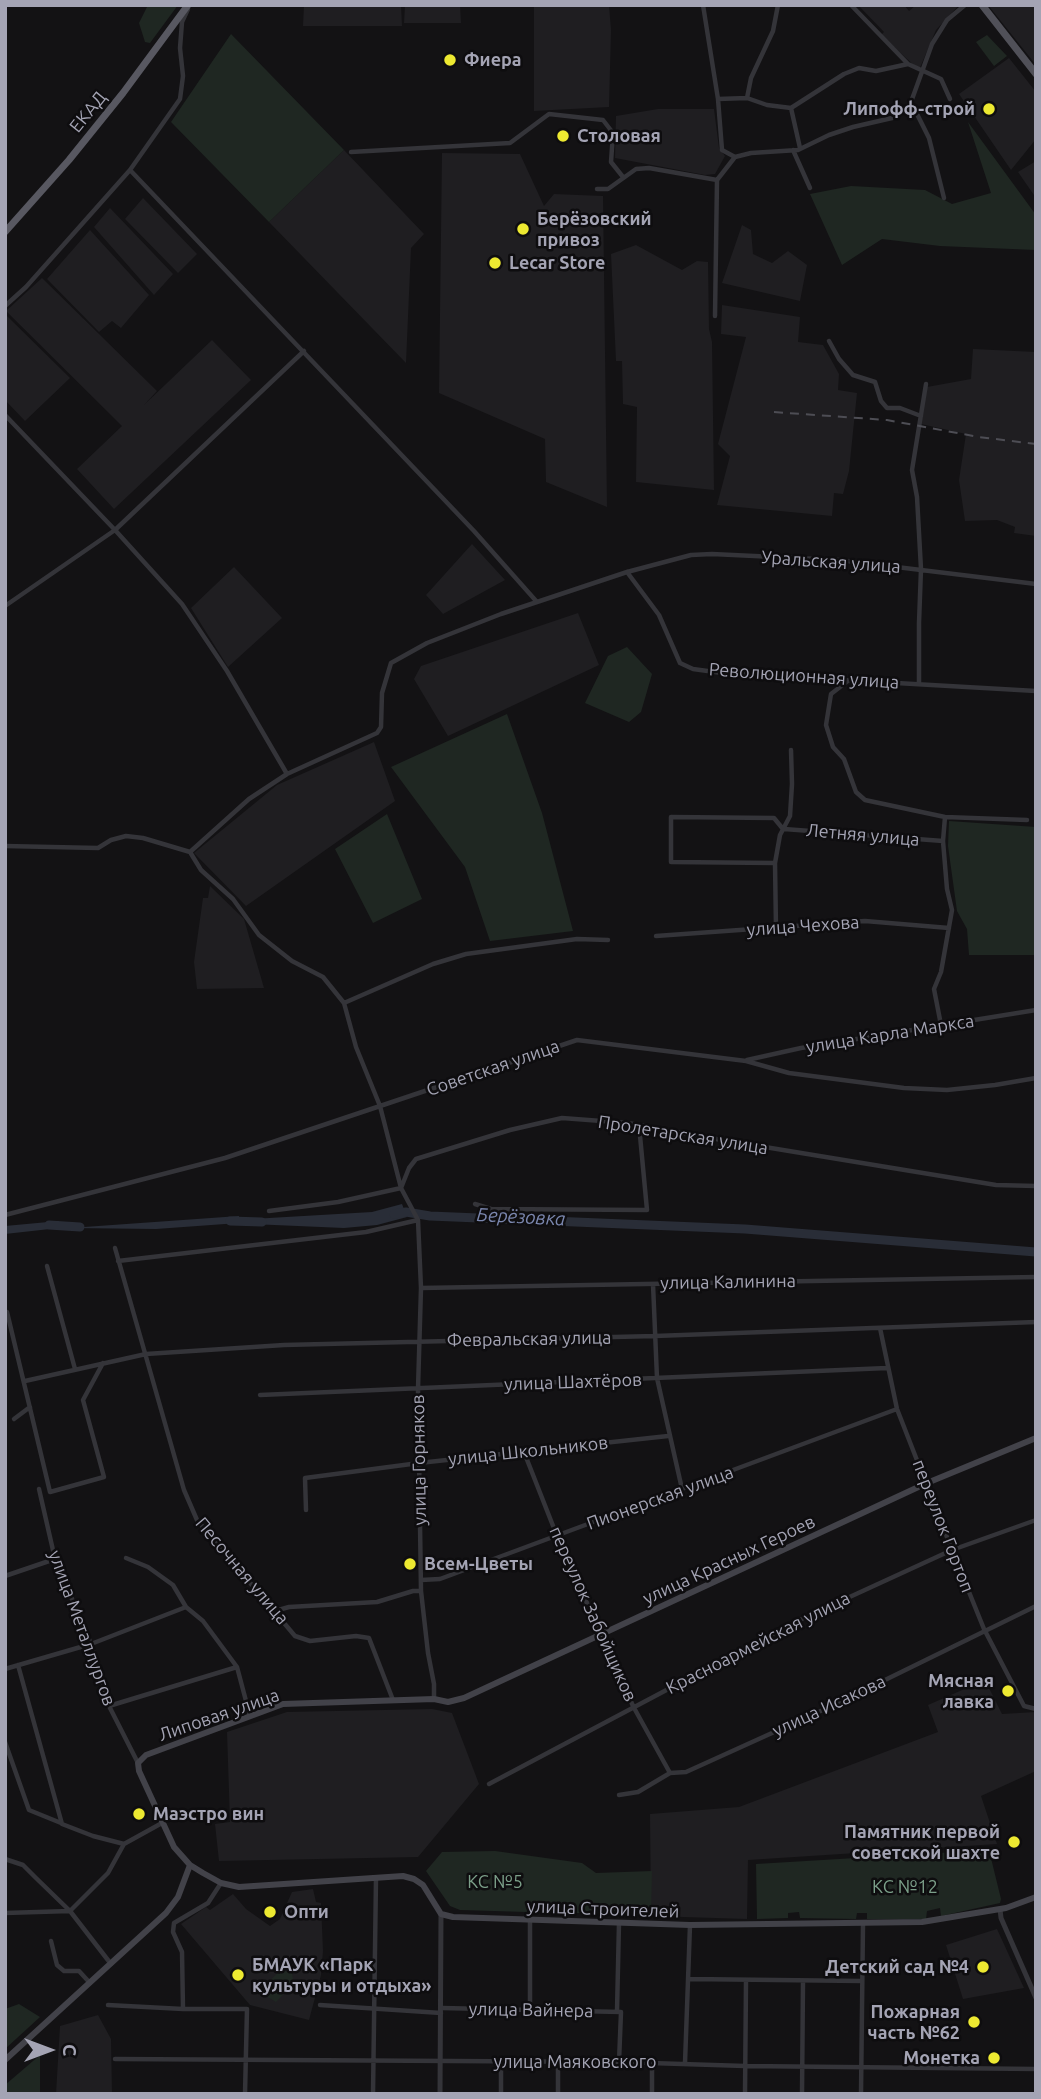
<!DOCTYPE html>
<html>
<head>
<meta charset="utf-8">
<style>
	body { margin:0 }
	#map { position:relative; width:1041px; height:2099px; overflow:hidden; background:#131214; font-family:Ubuntu,sans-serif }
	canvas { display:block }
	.frame { position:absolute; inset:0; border:7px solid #a4a4b4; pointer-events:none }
	.north { position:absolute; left:14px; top:2015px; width:70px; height:70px; -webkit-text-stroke:5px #0e0d0f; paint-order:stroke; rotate:90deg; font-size:19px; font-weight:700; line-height:28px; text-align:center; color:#a4a4b4 }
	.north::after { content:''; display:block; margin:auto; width:24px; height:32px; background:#a4a4b4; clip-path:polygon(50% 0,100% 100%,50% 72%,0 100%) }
</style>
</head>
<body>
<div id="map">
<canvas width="1041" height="2099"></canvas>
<div class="frame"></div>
<div class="north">С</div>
</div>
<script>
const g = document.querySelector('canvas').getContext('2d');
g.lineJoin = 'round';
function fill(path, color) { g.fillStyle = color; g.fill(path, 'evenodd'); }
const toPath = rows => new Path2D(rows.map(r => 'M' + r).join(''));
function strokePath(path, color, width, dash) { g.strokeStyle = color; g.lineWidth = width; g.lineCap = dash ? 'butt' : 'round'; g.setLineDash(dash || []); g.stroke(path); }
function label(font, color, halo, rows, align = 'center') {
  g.font = font + ' Ubuntu,sans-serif'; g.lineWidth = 5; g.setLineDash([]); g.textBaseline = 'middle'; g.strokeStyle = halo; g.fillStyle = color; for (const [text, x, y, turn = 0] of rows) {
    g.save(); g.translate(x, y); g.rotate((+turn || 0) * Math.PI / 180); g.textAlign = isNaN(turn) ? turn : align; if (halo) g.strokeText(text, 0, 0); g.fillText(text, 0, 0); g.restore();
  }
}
const built = toPath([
	[304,5,401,5,402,26,303,26],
	[405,5,460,5,461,23,404,23],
	[534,5,609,5,611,30,609,107,534,111],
	[858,5,904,5,909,11,916,5,959,5,936,30,919,70,881,35,884,32],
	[988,5,1036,5,1036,65],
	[1009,58,1036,92,1036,139,1011,170,959,94],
	[658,109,714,109,719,148,725,156,715,174,705,175,615,158,616,116],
	[344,150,424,234,411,248,406,363,269,222],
	[442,153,520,154,544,206,554,194,603,196,607,507,546,482,545,439,439,393],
	[1036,161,1036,198,1018,172],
	[143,198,197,254,178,273,125,219],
	[110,208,173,274,154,295,94,227],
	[742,225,751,230,753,254,772,263,788,251,807,265,800,301,722,283],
	[90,230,149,295,121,328,112,321,99,332,47,279],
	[636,245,682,270,697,261,708,262,709,329,712,342,714,490,636,482,637,407,623,404,622,361,616,361,611,254],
	[42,278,157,391,144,405,212,340,251,380,114,509,77,469,122,426,6,311],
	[722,305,800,317,798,342,823,345,839,374,838,390,857,393,849,471,843,494,834,493,832,516,717,505,730,456,718,444,746,337,721,334],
	[5,314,70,378,25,421,5,400],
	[973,349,1036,352,1036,536,1014,533,1015,527,997,520,965,521,959,480,966,434,921,424,927,387,971,379],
	[472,544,505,580,443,614,426,595],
	[234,567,282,618,228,667,191,608],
	[578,613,599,665,448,736,414,679,421,666],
	[374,742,395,801,246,906,194,853,277,785],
	[210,886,244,919,264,988,197,989,194,962,203,898,208,898],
	[985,1680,1002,1714,1036,1712,1036,1771,981,1796,997,1844,748,1860,747,1919,651,1916,650,1814,739,1807,938,1732,928,1705],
	[432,1709,452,1713,479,1784,418,1857,219,1861,215,1824,230,1822,227,1732,287,1712],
	[313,1889,316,1902,321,1903,323,1951,321,1975,309,2020,250,2005,181,1924,206,1907,210,1910,233,1894,246,1909,270,1926,280,1919,292,1892],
	[997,1929,1024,1988,963,1999,946,1945],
	[98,2015,111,2039,112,2094,56,2094,60,2026]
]);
const green = toPath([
	[148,5,178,5,150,43,145,42,139,23],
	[231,34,344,150,269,222,171,122],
	[987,35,1007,56,994,66,976,42],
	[968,122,1036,215,1036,250,940,246,882,239,842,265,810,194,851,186,925,190,952,204,991,193],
	[627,647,652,674,641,712,629,722,585,703,608,656],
	[507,714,542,813,573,931,490,941,465,867,391,767],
	[387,814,422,899,373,923,335,849],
	[949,821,1036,827,1036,955,969,955,967,929,957,911,948,846],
	[989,1850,1001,1899,1000,1903,941,1916,940,1908,927,1911,926,1919,867,1919,867,1913,857,1913,856,1919,800,1918,799,1912,788,1913,788,1918,757,1919,756,1864],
	[495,1851,582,1863,596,1873,652,1871,651,1916,625,1914,624,1911,612,1911,612,1914,541,1912,540,1908,528,1908,527,1912,460,1910,450,1906,426,1871,442,1852],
	[281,1970,292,1973,293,1979,291,1986,276,2002,268,1997,262,1988],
	[19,2004,40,2017,5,2049,5,2009],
	[40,2055,40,2094,5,2094,5,2085]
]);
const water = toPath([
	[402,1204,407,1217,377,1225,344,1228,251,1224,252,1219,372,1212],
	[239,1216,239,1223,156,1229,70,1228],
	[59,1221,59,1228,5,1234,5,1226]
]);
const river = toPath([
	[394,1214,406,1212,430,1216,745,1229,1036,1252],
	[230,1221,262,1222],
	[49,1225,80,1227]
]);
const minor = toPath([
	[703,5,718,99,722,150,735,157,751,153,798,150,829,135,853,127,892,118,902,112,911,102,932,44,947,20,965,5],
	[851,5,908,64,941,79,950,99],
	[747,98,751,78,773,31,778,5],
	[718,99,747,98,767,105,791,108,844,74,859,68,876,71,908,64],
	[911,102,929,138,944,198],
	[791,108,800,148],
	[793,150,810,188],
	[351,152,510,143,549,114,603,120,613,133,611,162,623,177],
	[130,170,474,531,537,602],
	[597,189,608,189,636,169,649,168,717,180],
	[5,306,26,287,130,170,180,99,183,76,180,48,182,22,188,9],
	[715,316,717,180,735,157],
	[829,341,839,359,853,375,875,382,881,401,887,408,900,408,921,416],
	[5,415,115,530,182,604,227,671,287,774],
	[627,572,659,615,680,663,693,669,722,673,1036,691],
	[5,606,115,530,304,351],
	[849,680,831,694,826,725,833,747,844,759,856,792,865,800,945,817,1027,820],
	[919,683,919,623,921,569,917,497,912,470,926,384],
	[784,829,943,841],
	[5,846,98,848,111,840,126,836,143,838,190,852,201,870,233,899,259,935,292,961,323,977,344,1003,356,1047,380,1106,401,1188,418,1220,421,1288,418,1389,421,1591,428,1653,434,1684,434,1699],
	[190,852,249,799,287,774,377,733,381,727,382,693,391,663,427,643,501,614,627,572,691,555,712,554,839,560,1036,584],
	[775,863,671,862,671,817,774,818,783,829],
	[776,929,775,863,780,835,790,816,792,784,791,750],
	[656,936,865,921,949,928],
	[344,1003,433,964,466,954,577,939,608,940],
	[941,1025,934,989,941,972,952,910,947,889,943,841,945,817],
	[747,1060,801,1048,1036,1010],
	[475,1204,491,1209,647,1210,639,1125],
	[269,1211,338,1202,401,1188,409,1168,416,1159,510,1130,562,1118,628,1123,710,1138,996,1185,1036,1186],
	[5,1215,225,1158,577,1040,746,1061,789,1073,904,1088,947,1090,995,1085,1036,1078],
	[115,1248,184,1490,197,1520,295,1636,310,1641,356,1636,369,1638,393,1700],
	[118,1261,366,1232,418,1220],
	[47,1266,75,1369],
	[653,1284,657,1378,682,1489],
	[421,1288,1036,1277],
	[7,1312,50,1492,104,1477,83,1400,103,1363],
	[880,1328,897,1409,952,1550,984,1629,1024,1706,1036,1709],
	[25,1381,146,1354,284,1345,655,1336,1036,1322],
	[260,1395,887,1368],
	[14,1419,30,1407],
	[524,1452,557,1536,633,1706,670,1773],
	[39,1489,55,1559,91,1644,109,1706,138,1763],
	[306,1510,305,1478,419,1463,668,1436],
	[126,1558,148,1567,173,1585,186,1607,203,1621,237,1667,250,1716],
	[5,1576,55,1559],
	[421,1580,440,1579,897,1409],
	[275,1611,289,1607,377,1602,413,1591,421,1591],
	[18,1665,62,1824,93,1836,124,1844],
	[5,1669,91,1644,186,1607],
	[109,1706,237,1667],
	[5,1742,29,1810,61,1823],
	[489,1784,793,1623,952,1550,1036,1520],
	[619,1795,638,1792,670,1773,686,1772,836,1704,1036,1606],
	[5,1859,23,1865,36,1878,70,1911,111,1964],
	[5,1913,70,1911,108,1873,124,1844,162,1823],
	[51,1941,57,1965,64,1971,79,1971,90,1983],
	[689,1979,862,1981],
	[108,2005,183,2009,247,2009,245,2094],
	[320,2005,441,2013],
	[442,2008,621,2012,619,2062],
	[183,2009,182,1952,173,1932,174,1923,208,1903,221,1883],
	[530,2009,530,1921],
	[617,2011,619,1923],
	[115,2059,619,2062,745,2066,1036,2069],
	[685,2063,690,1925],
	[373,2094,376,1878],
	[501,2094,501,2062],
	[558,2094,558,2063],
	[652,2094,652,2062],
	[745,2094,746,1981],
	[802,2094,803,1981],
	[861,2094,863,1924]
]);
const tertiary = toPath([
	[1000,1909,1001,1918,1036,1998],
	[440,2094,441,1914]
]);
const secondary = toPath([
	[1036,1438,927,1483,464,1698,448,1702,434,1699,283,1704,146,1755,138,1763,139,1771,174,1847,190,1865,203,1873,221,1883,239,1887,403,1876,414,1879,423,1885,441,1914,453,1917,690,1925,922,1922,1006,1908,1036,1897],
	[5,2060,166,1913,178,1897,190,1865]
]);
const primary = toPath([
	[982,5,1036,74]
]);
const trunk = toPath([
	[5,232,69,160,123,93,188,5]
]);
const rail = toPath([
	[774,412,887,420,979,437,1036,444]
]);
const markers = [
	[450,60,7,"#ede931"],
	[989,109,7,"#ede931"],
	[563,136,7,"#ede931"],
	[523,229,7,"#ede931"],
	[495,263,7,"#ede931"],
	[410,1564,7,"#ede931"],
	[1008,1691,7,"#ede931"],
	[139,1814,7,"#ede931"],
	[1014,1842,7,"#ede931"],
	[270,1912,7,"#ede931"],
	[983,1967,7,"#ede931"],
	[238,1975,7,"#ede931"],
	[974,2022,7,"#ede931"],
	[994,2058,7,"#ede931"]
];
const poiNames = [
	["Фиера",464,60],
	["Липофф-строй",975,109,"right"],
	["Столовая",577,136],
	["Берёзовский",537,219],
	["привоз",537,240],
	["Lecar Store",509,263],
	["Всем-Цветы",424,1564],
	["Мясная",994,1681,"right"],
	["лавка",994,1702,"right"],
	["Маэстро вин",153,1814],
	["Памятник первой",1000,1832,"right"],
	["советской шахте",1000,1853,"right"],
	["Опти",284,1912],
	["БМАУК «Парк",252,1965],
	["культуры и отдыха»",252,1986],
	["Детский сад №4",969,1967,"right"],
	["Пожарная",960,2012,"right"],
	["часть №62",960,2033,"right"],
	["Монетка",980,2058,"right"]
];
const streetNames = [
	["ЕКАД",88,112,-51],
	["Уральская улица",831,562,4],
	["Революционная улица",804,676,4],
	["Летняя улица",863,835,5],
	["улица Чехова",803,926,-4],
	["улица Карла Маркса",890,1034,-9],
	["Советская улица",493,1068,-19],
	["Пролетарская улица",683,1135,9],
	["улица Калинина",728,1282,-1],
	["Февральская улица",529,1339,-1],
	["улица Шахтёров",573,1382,-2],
	["улица Школьников",528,1451,-6],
	["улица Горняков",419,1460,-91],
	["Пионерская улица",660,1498,-20],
	["переулок Гортоп",943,1526,69],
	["улица Красных Героев",729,1560,-25],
	["Песочная улица",242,1571,50],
	["переулок Забойщиков",593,1614,66],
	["улица Металлургов",82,1628,70],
	["Красноармейская улица",758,1643,-27],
	["улица Исакова",829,1706,-25],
	["Липовая улица",219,1715,-19],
	["улица Строителей",603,1909,2],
	["улица Вайнера",531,2010,1],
	["улица Маяковского",575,2062]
];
const parkNames = [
	["КС №5",495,1882],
	["КС №12",905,1887]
];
const waterNames = [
	["Берёзовка",521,1217,3]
];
fill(built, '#1f1e21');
fill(green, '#1f2722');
fill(water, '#292d37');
strokePath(river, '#292d37', 9);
strokePath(minor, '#343439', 4.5);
strokePath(tertiary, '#343439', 5);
strokePath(secondary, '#424249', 6);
strokePath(primary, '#505058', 7);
strokePath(trunk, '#585861', 7);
strokePath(rail, '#4d4d54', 2, [9, 7]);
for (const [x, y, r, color] of markers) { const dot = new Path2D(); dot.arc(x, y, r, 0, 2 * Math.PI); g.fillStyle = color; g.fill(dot); strokePath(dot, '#0e0d0f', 2.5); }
label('bold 18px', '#a4a4b4', '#0e0d0f', poiNames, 'left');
label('18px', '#a4a4b4', '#0e0d0f', streetNames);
label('18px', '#7b9f89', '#0e0d0f', parkNames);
label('italic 19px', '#7b87af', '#0e0d0f', waterNames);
</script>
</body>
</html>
